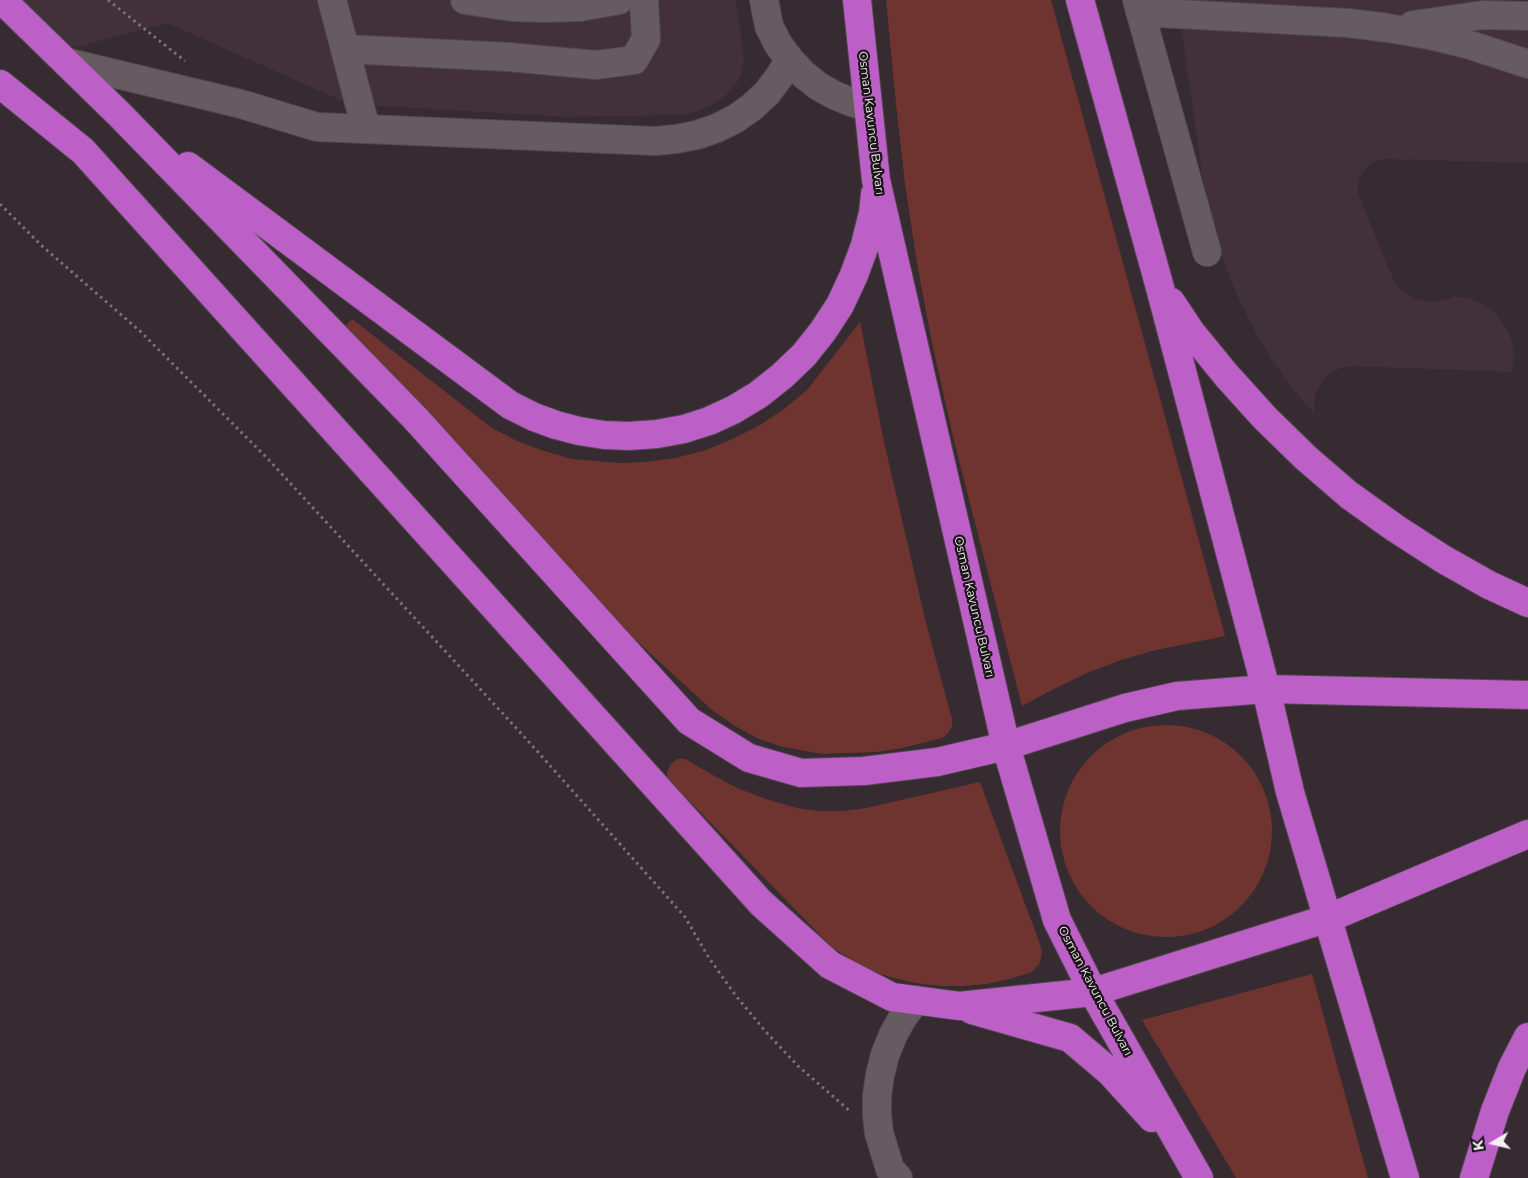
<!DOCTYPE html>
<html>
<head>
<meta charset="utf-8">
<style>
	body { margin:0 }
	#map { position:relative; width:1528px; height:1178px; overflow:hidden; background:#352b31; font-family:Montserrat,sans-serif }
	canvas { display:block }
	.north { position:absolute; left:1468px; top:1118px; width:50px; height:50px; -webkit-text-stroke:4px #1a1517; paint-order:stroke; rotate:261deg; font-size:14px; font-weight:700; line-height:20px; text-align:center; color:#f5eef2 }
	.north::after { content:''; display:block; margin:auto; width:18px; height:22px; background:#f5eef2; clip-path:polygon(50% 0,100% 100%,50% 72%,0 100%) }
</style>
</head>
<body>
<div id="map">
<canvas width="1528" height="1178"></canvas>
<div class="north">K</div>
</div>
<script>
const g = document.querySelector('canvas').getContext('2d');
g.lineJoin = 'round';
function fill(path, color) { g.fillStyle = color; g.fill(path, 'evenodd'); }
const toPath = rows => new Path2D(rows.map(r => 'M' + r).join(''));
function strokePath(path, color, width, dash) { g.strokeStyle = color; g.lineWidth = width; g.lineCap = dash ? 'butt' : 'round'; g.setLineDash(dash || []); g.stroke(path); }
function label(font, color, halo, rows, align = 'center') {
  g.font = font + ' Montserrat,sans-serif'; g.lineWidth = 4.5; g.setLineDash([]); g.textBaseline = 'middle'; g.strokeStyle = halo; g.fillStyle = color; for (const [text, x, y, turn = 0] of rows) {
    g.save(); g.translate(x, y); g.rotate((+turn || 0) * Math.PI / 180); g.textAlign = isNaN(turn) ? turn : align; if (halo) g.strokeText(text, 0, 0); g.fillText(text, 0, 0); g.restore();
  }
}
const built = toPath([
	[14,0,736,0,744,60,741,74,737,83,724,97,710,106,696,112,680,115,567,117,349,104,167,23,73,48],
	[1177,0,1500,0,1528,2,1528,163,1381,159,1372,163,1365,169,1360,177,1358,185,1358,193,1361,201,1392,276,1397,285,1405,292,1414,298,1424,301,1434,302,1445,300,1455,296,1471,299,1485,305,1497,315,1506,328,1512,341,1514,356,1512,372,1352,366,1341,368,1331,373,1322,381,1318,388,1315,397,1314,406,1315,415,1292,388,1271,359,1253,328,1236,293,1222,256,1211,219,1203,180]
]);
const green = toPath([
	[886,0,1051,0,1225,636,1156,650,1121,660,1087,673,1054,689,1022,706,954,441,932,343,917,263,905,184,896,104],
	[352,319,492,428,517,441,544,451,572,459,621,463,646,462,676,458,706,450,735,438,760,425,784,409,807,390,860,322,884,442,925,619,952,719,952,726,949,732,944,737,938,739,903,748,876,752,821,754,780,746,759,739,735,726,712,710,605,612,345,327],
	'1060 831a106 106 0 1 1 212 0a106 106 0 1 1-212 0Z',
	[678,759,685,759,711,774,737,788,766,799,797,808,820,811,843,811,866,808,980,782,1041,947,1042,952,1040,963,1032,972,1010,979,987,984,964,986,941,986,915,983,890,977,865,968,848,958,832,947,818,933,668,779,667,773,669,767,672,763],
	[1312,974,1368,1178,1236,1178,1142,1020]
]);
const path = toPath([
	[108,0,185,61],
	[0,204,42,246,141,332,268,459,529,742,685,917,709,958,736,996,766,1032,798,1066,851,1112]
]);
const minor = toPath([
	[332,0,366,129],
	[465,0,512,7,546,8,580,7,619,0],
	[764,0,769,26,778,44,790,60,803,74,818,86,834,95,851,102,868,107],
	[1137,0,1207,252],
	[1140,12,1348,23,1388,28,1429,35,1470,45,1528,64],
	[1413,25,1483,15,1528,16],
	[345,49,509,57,596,65,634,60,646,39,644,0],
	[66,62,241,104,317,127,655,141,676,139,697,135,717,128,735,119,752,107,767,93,779,77,790,60],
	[898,1178,890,1169,879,1133,877,1115,877,1096,880,1075,885,1055,893,1035,903,1017,916,1000]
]);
const highway = toPath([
	[2,0,120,115,415,418,689,721,749,758,801,773,864,771,937,762,1006,746,1125,708,1177,696,1266,689,1528,695],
	[857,0,876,180,1006,746,1057,920,1093,992,1199,1178],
	[1080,0,1159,284,1266,689,1290,792,1405,1178],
	[0,84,83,151,761,903,830,965,892,997,959,1006,1093,992,1329,918,1528,834],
	[188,166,510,405,534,417,556,425,579,431,604,435,629,436,657,434,684,429,709,421,733,410,758,395,782,376,804,355,823,331,840,305,854,275,865,245,873,213,875,194],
	[1171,302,1191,332,1227,376,1265,418,1306,458,1349,495,1395,528,1443,559,1489,585,1528,603],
	[972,1010,1070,1038,1110,1072,1152,1118],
	[1474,1178,1495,1111,1512,1068,1528,1037]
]);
const streetNames = [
	["Osman Kavuncu Bulvarı",871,123,83],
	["Osman Kavuncu Bulvarı",974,607,77],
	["Osman Kavuncu Bulvarı",1095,991,62]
];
fill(built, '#42313a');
fill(green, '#6f3430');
strokePath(minor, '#51484d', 30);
strokePath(highway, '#51484d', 30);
strokePath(path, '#7c7379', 3, [2.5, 4]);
strokePath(minor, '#675b62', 28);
strokePath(highway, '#bc5fc7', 28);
label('12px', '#f5eef2', '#1a1517', streetNames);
</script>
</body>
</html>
